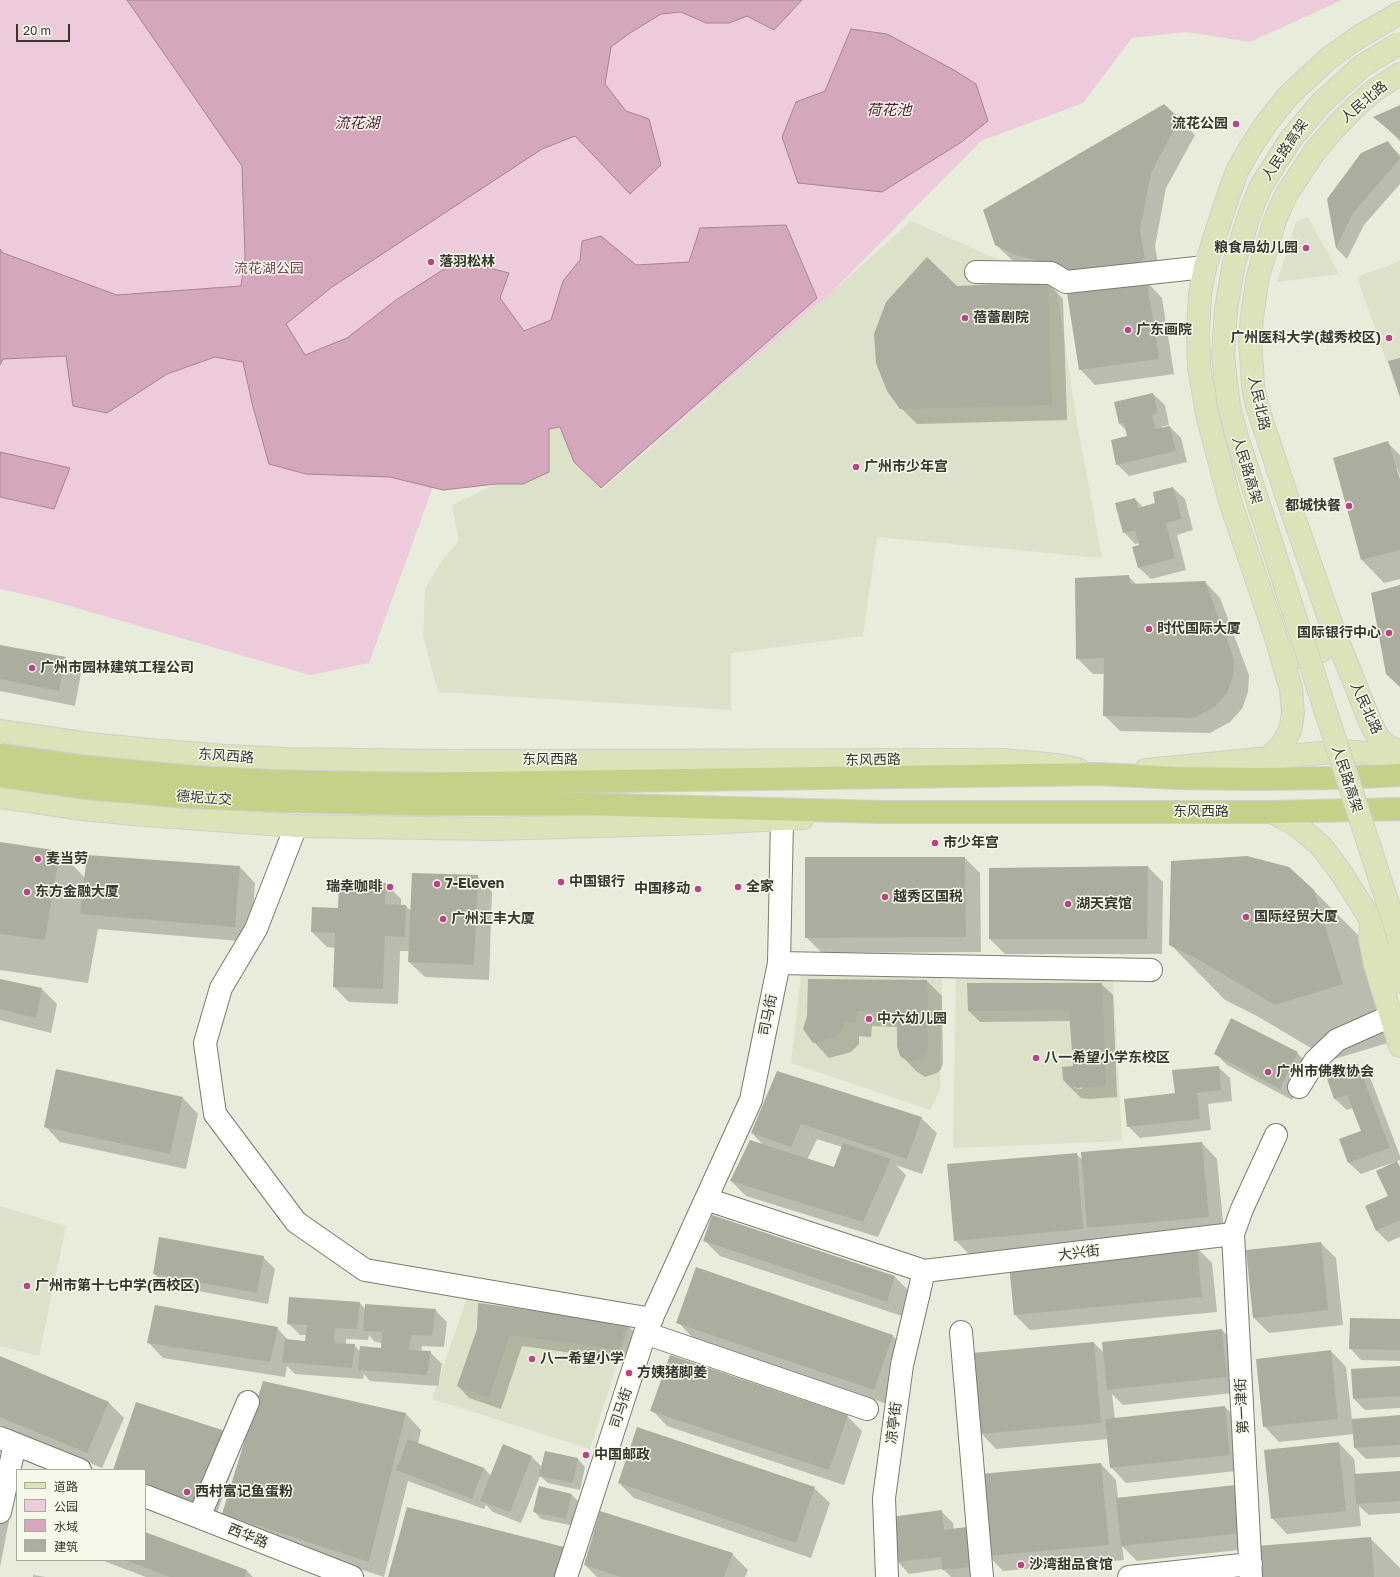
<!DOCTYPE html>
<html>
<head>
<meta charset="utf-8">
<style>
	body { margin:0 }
	#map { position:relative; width:1400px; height:1577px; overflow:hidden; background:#e8ecdb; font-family:"Golos Text","Noto Sans SC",sans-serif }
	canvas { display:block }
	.legend { position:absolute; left:16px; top:1469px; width:130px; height:92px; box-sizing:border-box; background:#f6f9e9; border:1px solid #a9ab9f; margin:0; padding:5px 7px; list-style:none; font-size:12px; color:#363731 }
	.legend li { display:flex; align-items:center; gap:8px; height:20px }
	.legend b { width:20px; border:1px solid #a9ab9f }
	.scale { position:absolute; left:16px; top:24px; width:54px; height:18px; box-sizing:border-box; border:2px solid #363731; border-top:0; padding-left:5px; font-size:12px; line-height:14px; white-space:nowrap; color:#363731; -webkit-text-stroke:3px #f6f9e9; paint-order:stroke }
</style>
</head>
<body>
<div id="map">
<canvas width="1400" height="1577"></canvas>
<ul class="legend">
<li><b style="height:5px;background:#dce3b8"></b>道路</li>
<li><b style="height:11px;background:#edcbdb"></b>公园</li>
<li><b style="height:11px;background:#d5a7bc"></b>水域</li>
<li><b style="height:11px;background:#abae9f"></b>建筑</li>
</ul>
<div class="scale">20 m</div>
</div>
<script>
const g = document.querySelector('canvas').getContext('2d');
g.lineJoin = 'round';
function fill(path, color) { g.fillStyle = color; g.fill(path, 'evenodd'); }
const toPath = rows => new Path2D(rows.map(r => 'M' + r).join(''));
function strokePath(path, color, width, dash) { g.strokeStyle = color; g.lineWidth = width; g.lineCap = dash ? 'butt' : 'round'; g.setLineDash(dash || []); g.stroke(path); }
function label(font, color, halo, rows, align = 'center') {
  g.font = font + ' "Golos Text","Noto Sans SC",sans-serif'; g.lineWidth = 3; g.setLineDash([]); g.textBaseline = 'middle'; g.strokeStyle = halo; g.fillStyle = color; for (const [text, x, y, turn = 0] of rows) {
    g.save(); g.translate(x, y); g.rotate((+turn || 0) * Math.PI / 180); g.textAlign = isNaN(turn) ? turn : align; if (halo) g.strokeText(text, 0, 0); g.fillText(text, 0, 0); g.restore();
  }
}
const built = toPath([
	[1308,217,1339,274,1277,282,1296,222],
	[911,221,1056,285,1076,417,1102,558,877,537,863,636,731,653,731,710,438,692,423,636,425,588,444,558,459,541,452,505,496,484,523,484,549,429,560,427,574,462,601,490,831,293],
	[1400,261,1400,399,1357,277],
	[801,974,942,975,940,1090,930,1110,791,1063],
	[1113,975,1122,1141,953,1148,956,976],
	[0,1206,66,1226,39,1356,0,1346],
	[468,1295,631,1320,590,1449,432,1399]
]);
const green = toPath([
	[0,0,1342,0,1250,42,1187,32,1132,38,1083,103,981,141,831,293,601,488,574,462,560,427,549,429,549,472,523,484,435,481,369,663,310,675,45,599,0,589]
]);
const water = toPath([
	[127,0,802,0,774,30,747,16,729,23,706,23,681,12,661,14,630,33,611,47,605,84,626,111,649,119,661,165,630,194,575,136,542,149,332,287,286,324,305,355,347,338,396,300,458,260,509,273,500,298,524,331,551,320,563,281,580,260,582,241,601,236,636,265,689,262,700,228,786,225,817,298,601,488,574,462,560,427,549,429,549,472,523,484,496,484,443,490,390,477,306,474,269,464,252,403,243,362,215,357,167,374,107,413,73,406,66,356,3,359,0,365,0,249,3,253,117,295,241,286,245,257,242,166,127,0],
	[851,29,887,34,954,70,976,84,988,121,960,143,882,192,798,183,782,137,796,102,825,91,851,29],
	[0,452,70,468,54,509,0,497,0,452]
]);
const shadow = toPath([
	[1400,106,1400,141,1375,117],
	[1180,120,1195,135,1166,188,1155,246,1160,274,1031,270,1012,260,996,245],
	[1388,143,1400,155,1400,184,1364,225,1347,259,1336,248,1328,199],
	[1147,282,1162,298,1174,374,1095,385,1080,369],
	[1048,283,1063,299,1067,420,917,424,901,408,956,287],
	[1153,394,1165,405,1169,425,1161,427,1162,428,1170,427,1181,438,1187,462,1129,476,1117,464,1128,437,1127,431,1120,424],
	[1387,442,1400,455,1400,476,1397,468,1395,468,1400,483,1400,579,1384,583,1362,560,1334,458],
	[1173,488,1185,499,1193,530,1177,535,1186,570,1151,579,1139,568,1140,543,1135,544,1124,532,1135,499,1143,507,1156,504],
	[1128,576,1137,585,1205,582,1220,598,1249,675,1248,692,1242,709,1230,722,1210,733,1120,731,1104,715,1105,674,1093,674,1077,658],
	[0,646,65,657,81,673,75,706,0,691],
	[0,843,60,852,85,878,240,867,255,883,251,942,98,929,88,983,0,970],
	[806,858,965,858,980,873,981,952,822,953,806,937],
	[1148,867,1163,882,1162,954,1005,954,990,939],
	[477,876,492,892,489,980,425,977,409,962,410,951,400,951,398,1004,349,1002,334,987,336,948,327,947,312,932,339,909,386,884,401,899,401,906,406,906,411,911],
	[1313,890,1369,946,1398,1040,1331,1060,1257,1016,1225,1000,1170,944],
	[0,980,42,989,57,1004,51,1033,0,1020],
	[927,981,942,996,943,1063,941,1069,937,1073,925,1077,916,1071,901,1055,898,1027,872,1026,871,1037,859,1036,859,1044,851,1052,829,1058,814,1042,804,1029],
	[1101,984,1113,995,1117,1097,1089,1099,1081,1098,1069,1086,1074,1067,1070,1021,980,1022,969,1011],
	[1074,1086,1082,1087,1082,1089,1074,1088],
	[1215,1053,1297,1053,1309,1064,1292,1100,1227,1065],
	[1358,1065,1370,1077,1400,1156,1400,1160,1361,1174,1349,1163,1340,1140,1362,1132,1353,1108,1347,1110,1335,1099,1327,1077],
	[1218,1067,1230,1078,1232,1101,1208,1104,1211,1130,1140,1138,1128,1126],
	[778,1072,921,1118,937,1133,922,1174,896,1165,906,1175,878,1237,746,1196,731,1181,764,1146,752,1133],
	[817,1139,842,1147,834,1169,807,1160],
	[183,1098,198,1114,186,1169,60,1142,45,1126],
	[1202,1143,1217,1159,1224,1232,1104,1243,1098,1237,1098,1244,971,1256,955,1240,1076,1154,1083,1160],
	[1397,1163,1400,1166,1400,1237,1388,1242,1376,1230,1389,1197],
	[704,1240,895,1277,910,1292,902,1316,720,1256],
	[1321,1243,1336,1258,1343,1325,1269,1333,1254,1318],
	[1197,1248,1212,1263,1217,1312,1030,1330,1015,1315],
	[263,1257,275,1269,268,1304,166,1285,154,1274],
	[696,1268,893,1336,908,1351,890,1405,693,1338,678,1322],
	[290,1298,360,1303,365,1309,435,1310,447,1322,444,1347,422,1346,421,1352,430,1352,442,1364,438,1386,370,1381,364,1374,363,1379,295,1374,287,1366,285,1377,163,1358,148,1342,277,1328,289,1341,306,1342,307,1335,300,1335,288,1323],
	[369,1335,375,1342,382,1343,382,1349,361,1352,354,1345,346,1345,346,1339,368,1340],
	[1400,1320,1400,1361,1361,1360,1350,1348],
	[626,1324,637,1335,630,1361,522,1346,501,1409,469,1398,458,1386,478,1329],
	[1222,1330,1237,1345,1242,1392,1123,1405,1112,1394,1115,1419,1225,1407,1240,1422,1245,1470,1126,1483,1111,1467,1108,1439,996,1449,981,1433,1094,1343,1104,1353],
	[1331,1351,1346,1367,1352,1420,1400,1416,1400,1457,1366,1459,1355,1448,1354,1434,1279,1442,1264,1426],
	[0,1358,108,1402,124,1418,102,1468,0,1425],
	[1400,1367,1400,1408,1365,1410,1354,1399],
	[264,1382,406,1414,421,1430,418,1444,484,1468,491,1476,503,1446,532,1457,542,1467,546,1452,578,1459,585,1467,580,1490,548,1483,540,1476,521,1523,493,1512,486,1505,484,1509,408,1481,384,1577,239,1529,224,1514],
	[652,1410,847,1416,862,1431,844,1485,667,1426],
	[1339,1443,1354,1459,1356,1475,1400,1472,1400,1513,1369,1515,1359,1506,1361,1526,1287,1534,1272,1518],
	[240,1448,215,1519,145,1496,145,1470,114,1470],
	[1101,1464,1116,1480,1118,1498,1236,1486,1256,1547,1370,1538,1400,1568,1400,1577,1259,1577,1257,1548,1137,1561,1122,1546,1124,1560,1003,1571,988,1555,990,1577,951,1577,943,1569,909,1574,898,1562,892,1518,941,1511,953,1523,954,1529,974,1527],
	[0,1475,15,1490,0,1567],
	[619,1483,814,1488,830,1503,811,1558,634,1498],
	[572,1495,579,1502,574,1526,541,1519,534,1511],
	[145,1533,247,1571,253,1577,146,1577,101,1560,145,1560],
	[732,1554,748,1570,745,1577,597,1577,585,1565],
	[33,1575,46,1577,33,1577]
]);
const building = toPath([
	[1164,104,1180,119,1151,173,1140,230,1145,258,1139,263,1071,270,1015,255,995,245,983,210],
	[1400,105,1400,139,1373,117],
	[1388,141,1400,159,1353,213,1336,248,1327,199,1361,153],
	[927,257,957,286,1048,282,1052,405,900,409,887,391,876,363,874,334,886,302],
	[1147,281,1159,359,1079,370,1067,293],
	[1400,358,1400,397,1388,361],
	[1153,393,1158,413,1152,415,1155,429,1170,426,1176,451,1116,465,1111,440,1127,436,1124,423,1119,424,1114,402],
	[1388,441,1400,479,1400,550,1361,560,1333,458],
	[1173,487,1182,519,1166,523,1175,558,1138,568,1132,547,1139,545,1135,530,1123,533,1115,503,1135,498,1138,508,1155,503,1153,492],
	[1129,575,1130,584,1205,581,1234,659,1233,677,1227,693,1215,707,1194,718,1103,716,1104,658,1076,659,1075,578],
	[1400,585,1400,687,1386,674,1371,593],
	[0,645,66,657,59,691,0,679],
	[0,842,60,851,45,940,0,934],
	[87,855,240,866,235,927,80,914],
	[1247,856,1289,867,1314,890,1343,984,1275,1005,1201,961,1169,945,1171,861],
	[805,857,965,857,966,937,805,938],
	[1148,866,1147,939,989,939,989,868],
	[412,873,478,875,474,965,408,962],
	[339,881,386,883,385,904,406,905,405,937,385,936,383,989,333,987,335,933,311,932,312,907,338,908],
	[0,979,42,988,36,1018,0,1009],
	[808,979,927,980,928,1047,926,1054,922,1058,909,1062,900,1056,897,1046,897,1012,857,1011,855,1023,844,1021,844,1028,835,1037,813,1043,803,1029,807,1016],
	[967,983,1102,983,1106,1086,1077,1088,1069,1086,1063,1080,1062,1067,1073,1066,1069,1010,968,1011],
	[1231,1018,1298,1052,1280,1089,1214,1054],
	[1358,1064,1390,1148,1348,1163,1339,1139,1361,1131,1347,1095,1334,1099,1326,1076],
	[1219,1066,1221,1090,1197,1093,1200,1119,1127,1127,1124,1099,1175,1093,1172,1070],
	[56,1069,183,1097,170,1154,44,1127],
	[777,1071,922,1117,907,1159,801,1124,791,1147,751,1133],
	[750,1140,834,1167,843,1143,891,1159,863,1222,730,1181],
	[1202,1142,1209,1217,1087,1228,1081,1152],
	[1077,1153,1083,1229,954,1241,947,1164],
	[1397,1161,1400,1168,1400,1220,1376,1231,1365,1206,1388,1196,1376,1171],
	[712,1215,895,1276,887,1302,703,1241],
	[159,1237,264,1256,257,1293,153,1274],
	[1321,1242,1328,1310,1253,1318,1246,1250],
	[1197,1247,1202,1297,1014,1315,1009,1265],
	[696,1267,893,1335,874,1390,676,1323],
	[289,1297,360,1302,357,1329,335,1328,334,1343,355,1344,352,1368,282,1362,285,1339,305,1341,307,1325,287,1324],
	[478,1303,626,1323,619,1350,510,1335,489,1398,457,1386,477,1329],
	[365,1304,436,1309,432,1336,411,1335,409,1350,431,1351,427,1375,358,1370,360,1346,381,1348,382,1332,363,1331],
	[155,1305,278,1327,270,1362,147,1343],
	[1350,1318,1400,1319,1400,1350,1349,1349],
	[1222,1329,1227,1377,1107,1390,1102,1342],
	[1094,1342,1101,1423,980,1434,972,1353],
	[1331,1350,1338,1419,1263,1427,1256,1359],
	[670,1355,848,1415,829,1470,650,1411],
	[0,1356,109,1402,87,1453,0,1417],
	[1400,1366,1400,1396,1353,1399,1351,1369],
	[263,1381,406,1413,369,1562,222,1514],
	[136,1402,225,1431,200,1504,145,1486,145,1470,113,1470],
	[1225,1406,1230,1455,1110,1468,1105,1419],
	[1400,1415,1400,1445,1354,1448,1352,1419],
	[637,1427,815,1487,796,1543,618,1483],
	[408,1439,484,1468,472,1499,396,1470],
	[1339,1442,1346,1511,1271,1519,1264,1450],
	[503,1444,532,1456,510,1512,480,1501],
	[545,1451,578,1458,573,1483,539,1476],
	[1101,1463,1109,1545,987,1556,980,1474],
	[1400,1471,1400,1501,1356,1504,1354,1474],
	[1236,1485,1241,1533,1121,1546,1116,1498],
	[539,1486,572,1494,566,1519,533,1512],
	[407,1507,564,1547,555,1577,388,1577],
	[942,1510,944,1530,974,1526,979,1566,942,1570,941,1557,897,1562,891,1517],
	[600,1511,733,1553,724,1577,621,1577,584,1565],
	[145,1532,247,1570,245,1577,170,1577,125,1560,145,1560],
	[1371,1537,1374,1577,1258,1577,1256,1546]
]);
const minor = toPath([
	[976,272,1051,273,1066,282,1205,267],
	[296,826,256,929,221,988,205,1043,215,1114,296,1222,365,1270,652,1319],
	[779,963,1151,970],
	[1299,1087,1315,1061,1337,1040,1391,1016],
	[706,1199,924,1271,1233,1234],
	[961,1332,982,1577],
	[645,1333,867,1409],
	[0,1438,80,1470],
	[145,1496,352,1577],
	[0,1512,15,1444],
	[199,1517,248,1402],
	[566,1577,645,1333,751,1100,779,963,782,820],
	[887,1577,884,1498,902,1365,924,1271],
	[1129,1577,1251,1564],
	[1251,1577,1233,1234,1242,1209,1276,1135]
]);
const major = toPath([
	[1400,74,1375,90,1353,109,1333,130,1315,151,1286,195,1275,220,1258,276,1252,316,1250,339,1253,385,1257,406,1289,503,1333,629,1371,724,1378,737,1387,746,1400,751],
	[1290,654,1295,656,1302,657,1312,655,1321,651,1328,644,1332,637,1333,629],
	[0,731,90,744,150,750,225,756,287,759,448,761,1002,760,1057,765,1078,769],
	[1267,759,1281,746,1290,731,1293,713,1291,689,1274,631,1230,501,1208,418,1199,367,1198,332,1200,294,1205,267,1227,199,1237,171,1249,150,1265,125,1288,96,1330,57,1360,36,1400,13],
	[1146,770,1342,751,1380,754,1400,758],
	[0,797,83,809,134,814,296,826,491,829,706,823,803,818],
	[1272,812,1296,825,1321,846,1342,874,1384,941,1400,982],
	[1371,927,1370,938,1375,964,1400,1046]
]);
const highway = toPath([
	[408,784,1099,774,1177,778,1257,779,1339,778,1400,775],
	[410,804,579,804,882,812,1272,812,1400,809]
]);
const majorBridge = toPath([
	[1400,43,1362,66,1321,103,1290,140,1261,186,1250,213,1234,263,1226,309,1223,356,1229,407,1237,437,1400,941]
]);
const highwayBridge = toPath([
	[0,755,78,766,193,777,273,781,408,784],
	[0,776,86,788,186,797,283,801,410,804]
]);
const markers = [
	[1236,124,4,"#c03f89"],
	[1306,248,4,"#c03f89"],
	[431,262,4,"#c03f89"],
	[965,318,4,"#c03f89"],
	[1128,330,4,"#c03f89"],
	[1389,338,4,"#c03f89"],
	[856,467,4,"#c03f89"],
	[1349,506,4,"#c03f89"],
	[1149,629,4,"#c03f89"],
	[1389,633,4,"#c03f89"],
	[32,668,4,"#c03f89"],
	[935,843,4,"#c03f89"],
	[38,859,4,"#c03f89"],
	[561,882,4,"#c03f89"],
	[437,884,4,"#c03f89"],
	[390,887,4,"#c03f89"],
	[738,887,4,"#c03f89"],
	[698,889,4,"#c03f89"],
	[27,892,4,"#c03f89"],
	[885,897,4,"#c03f89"],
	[1068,904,4,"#c03f89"],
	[1246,917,4,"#c03f89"],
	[443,919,4,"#c03f89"],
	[869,1019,4,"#c03f89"],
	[1036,1058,4,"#c03f89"],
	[1268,1072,4,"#c03f89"],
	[27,1286,4,"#c03f89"],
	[532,1359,4,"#c03f89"],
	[629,1373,4,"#c03f89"],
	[586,1455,4,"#c03f89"],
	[187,1492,4,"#c03f89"],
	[1021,1565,4,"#c03f89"]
];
const streetNames = [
	["人民北路",1364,102,-40],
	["人民路高架",1285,150,-56],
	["人民北路",1259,403,78],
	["人民路高架",1247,470,73],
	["人民北路",1366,708,66],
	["东风西路",226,756,4],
	["东风西路",550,760],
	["东风西路",873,760,-1],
	["人民路高架",1347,779,72],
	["德坭立交",204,798,4],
	["东风西路",1201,812],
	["司马街",768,1015,-79],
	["大兴街",1079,1253,-7],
	["第一津街",1242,1406,-93],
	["司马街",621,1408,-72],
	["凉亭街",894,1423,-83],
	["西华路",248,1536,22]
];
const poiNames = [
	["流花公园",1228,124,"right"],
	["粮食局幼儿园",1298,248,"right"],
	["落羽松林",439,262],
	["蓓蕾剧院",973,318],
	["广东画院",1136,330],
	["广州医科大学(越秀校区)",1381,338,"right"],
	["广州市少年宫",864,467],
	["都城快餐",1341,506,"right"],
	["时代国际大厦",1157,629],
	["国际银行中心",1381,633,"right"],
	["广州市园林建筑工程公司",40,668],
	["市少年宫",943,843],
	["麦当劳",46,859],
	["中国银行",569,882],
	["7-Eleven",445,884],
	["瑞幸咖啡",382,887,"right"],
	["全家",746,887],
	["中国移动",690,889,"right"],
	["东方金融大厦",35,892],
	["越秀区国税",893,897],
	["湖天宾馆",1076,904],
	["国际经贸大厦",1254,917],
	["广州汇丰大厦",451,919],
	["中六幼儿园",877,1019],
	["八一希望小学东校区",1044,1058],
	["广州市佛教协会",1276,1072],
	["广州市第十七中学(西校区)",35,1286],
	["八一希望小学",540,1359],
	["方姨猪脚姜",637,1373],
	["中国邮政",594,1455],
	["西村富记鱼蛋粉",195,1492],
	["沙湾甜品食馆",1029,1565]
];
const parkNames = [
	["流花湖公园",269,269]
];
const waterNames = [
	["荷花池",889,110],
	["流花湖",357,123]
];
fill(built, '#dce1c9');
fill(green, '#edcbdb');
fill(water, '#d5a7bc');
strokePath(water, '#a58592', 1);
fill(shadow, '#0003');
fill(building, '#abae9f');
strokePath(minor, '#7a7d6e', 24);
strokePath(major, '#cfcfce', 24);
strokePath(highway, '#cfcfce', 24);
strokePath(minor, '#fff', 22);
strokePath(major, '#dce3b8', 22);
strokePath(highway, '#c5d188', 22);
strokePath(majorBridge, '#cfcfce', 24, []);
strokePath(highwayBridge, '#cfcfce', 24, []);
strokePath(majorBridge, '#dce3b8', 22);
strokePath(highwayBridge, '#c5d188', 22);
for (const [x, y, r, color] of markers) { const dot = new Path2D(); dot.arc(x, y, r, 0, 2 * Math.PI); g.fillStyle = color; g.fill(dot); strokePath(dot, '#f6f9e9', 1.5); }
label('14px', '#363731', '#f6f9e9', streetNames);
label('bold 14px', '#363731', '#f6f9e9', poiNames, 'left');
label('14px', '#7b405f', '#f6f9e9', parkNames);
label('italic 15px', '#511a39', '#f6f9e9', waterNames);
</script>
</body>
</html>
